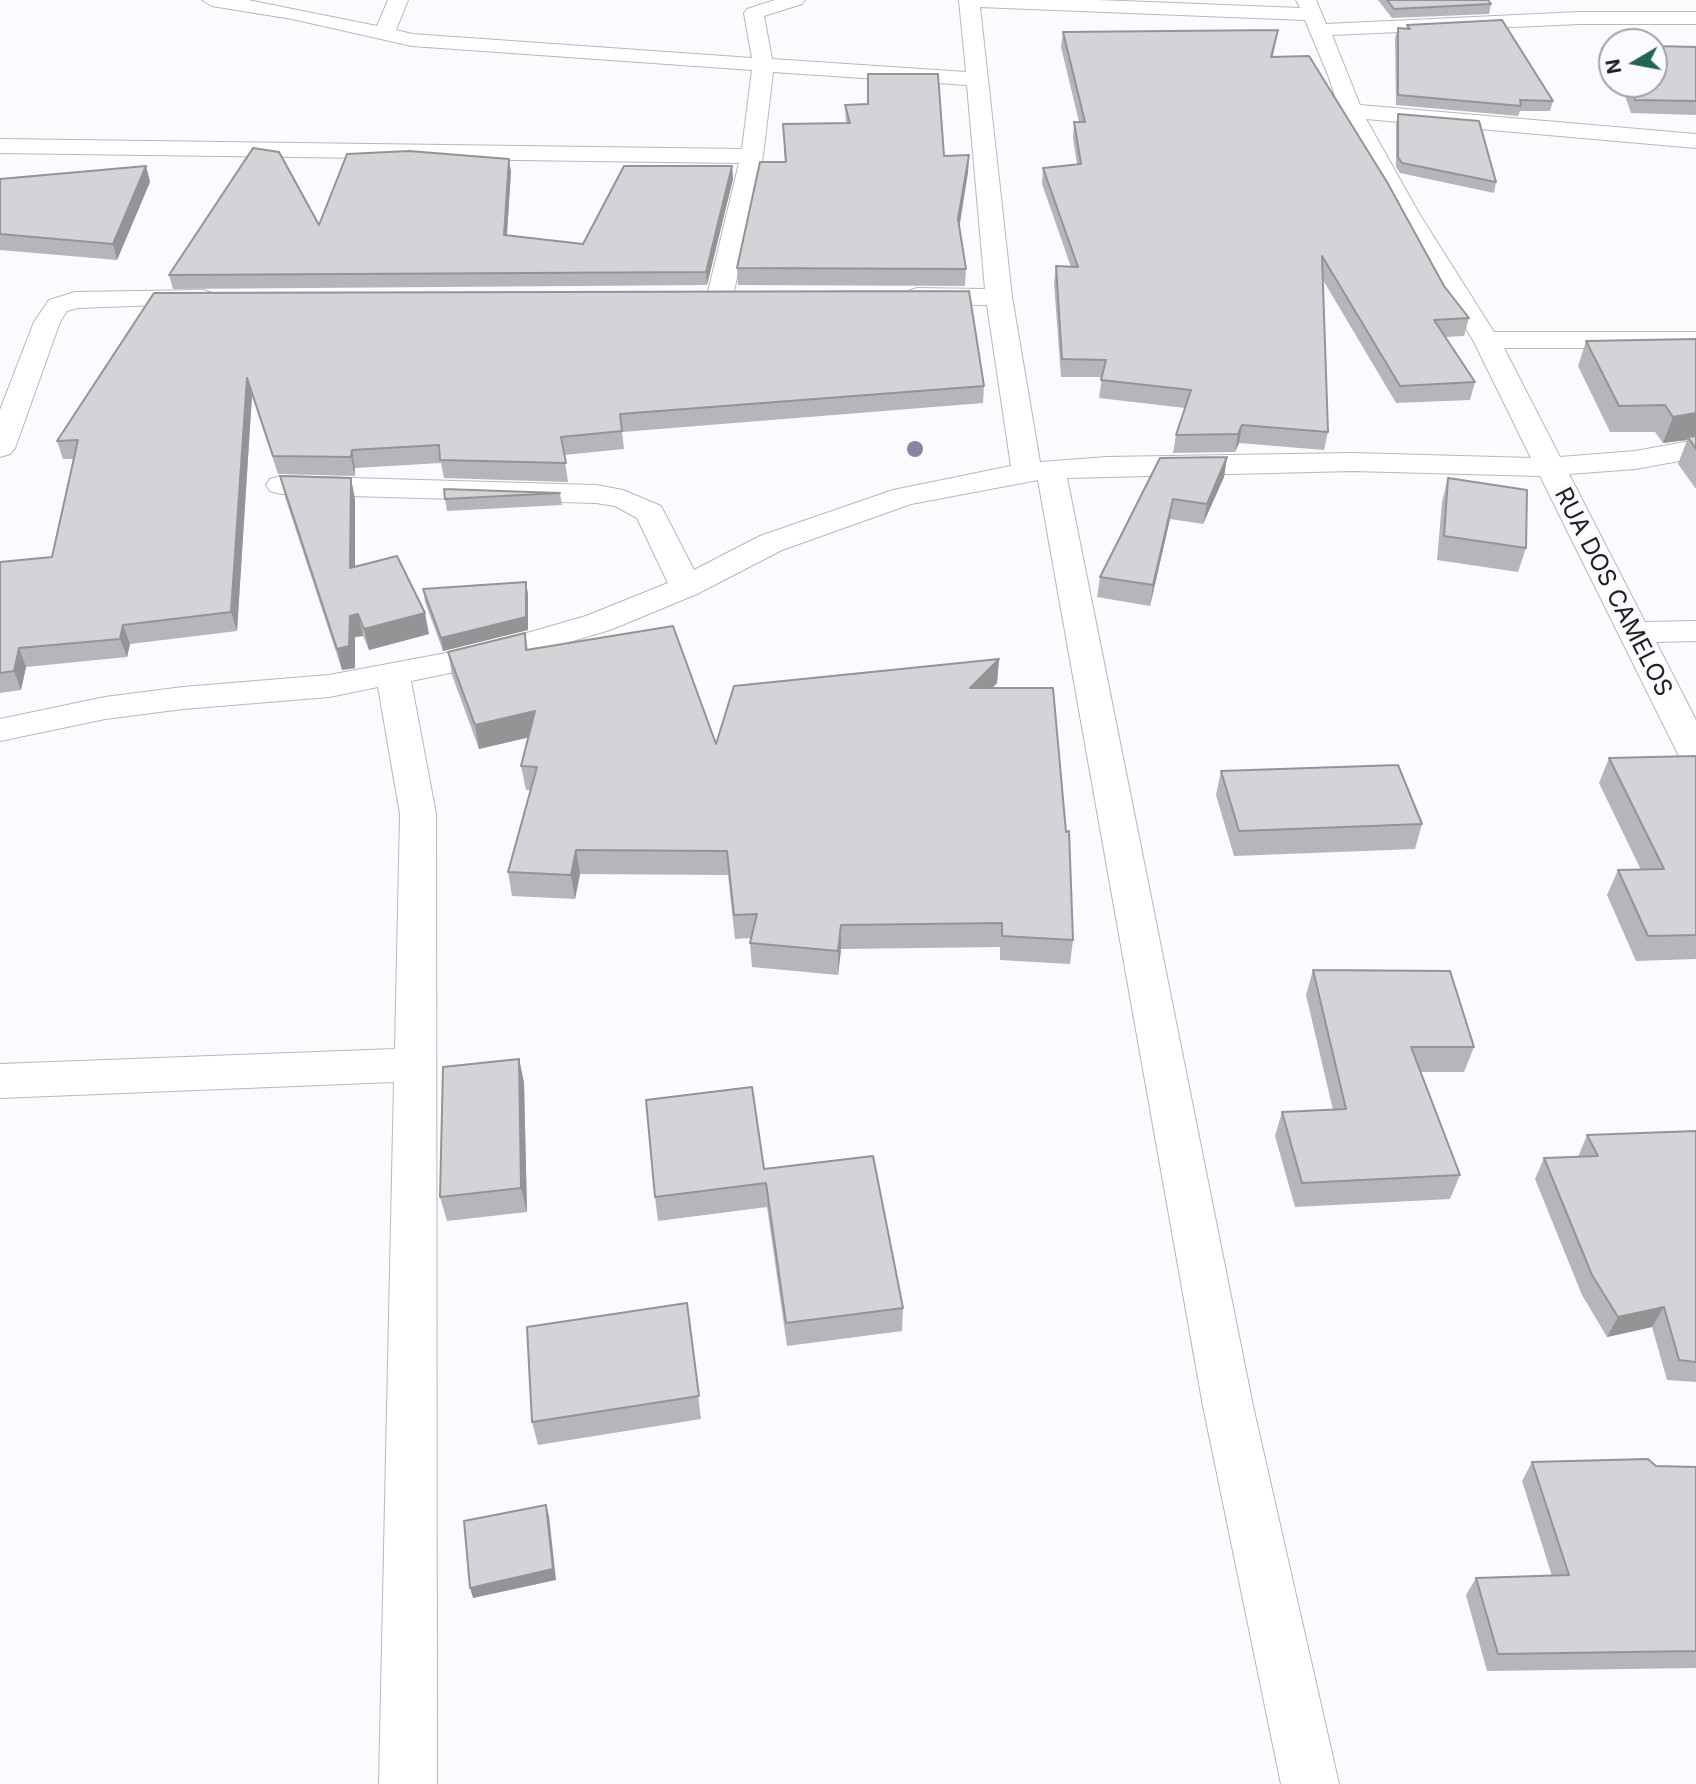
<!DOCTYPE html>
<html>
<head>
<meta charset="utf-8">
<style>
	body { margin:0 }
	#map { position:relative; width:1696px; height:1784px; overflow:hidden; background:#fbfafe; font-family:Inter,sans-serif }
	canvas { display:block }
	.north { position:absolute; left:1598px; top:28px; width:70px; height:70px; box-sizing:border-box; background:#fbfafe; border:2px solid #a3a2a5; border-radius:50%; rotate:260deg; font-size:19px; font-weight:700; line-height:28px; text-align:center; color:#1f1e20 }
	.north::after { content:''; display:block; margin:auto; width:24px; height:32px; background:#226555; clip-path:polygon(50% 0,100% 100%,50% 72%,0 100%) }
</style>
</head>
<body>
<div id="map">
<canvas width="1696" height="1784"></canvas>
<div class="north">N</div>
</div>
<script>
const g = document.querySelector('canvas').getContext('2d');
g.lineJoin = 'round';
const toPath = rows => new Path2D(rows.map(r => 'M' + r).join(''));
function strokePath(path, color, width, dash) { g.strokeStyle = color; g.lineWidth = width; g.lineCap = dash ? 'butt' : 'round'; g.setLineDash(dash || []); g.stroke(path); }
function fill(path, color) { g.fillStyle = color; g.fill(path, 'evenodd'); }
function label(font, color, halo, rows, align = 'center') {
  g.font = font + ' Inter,sans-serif'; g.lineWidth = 7; g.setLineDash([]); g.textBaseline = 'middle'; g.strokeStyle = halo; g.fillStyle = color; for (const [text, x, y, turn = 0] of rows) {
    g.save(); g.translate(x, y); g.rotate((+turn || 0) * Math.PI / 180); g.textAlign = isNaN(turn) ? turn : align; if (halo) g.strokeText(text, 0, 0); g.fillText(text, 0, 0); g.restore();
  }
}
const minor = toPath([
	[202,0,248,0,377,26,388,0,408,0,396,30,412,34,752,58,744,13,747,9,775,0,805,0,802,4,764,16,772,59,966,72,959,0,1097,0,1300,8,1296,0,1316,0,1326,24,1580,12,1696,12,1696,24,1580,24,1332,35,1360,105,1696,134,1696,148,1366,119,1420,215,1494,332,1696,332,1696,348,1504,348,1560,457,1635,451,1696,440,1696,458,1635,469,1569,474,1645,622,1696,621,1696,641,1656,642,1696,720,1696,766,1683,762,1678,754,1540,476,1353,471,1067,478,1253,1406,1339,1784,1281,1784,1203,1406,1038,480,911,504,782,550,697,594,610,630,494,664,411,681,436,814,437,1784,379,1784,394,1082,0,1098,0,1064,395,1049,400,814,378,687,329,697,183,709,105,719,0,741,0,719,105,697,183,687,329,675,478,647,586,616,668,583,637,518,615,506,596,503,281,494,270,491,266,485,270,479,281,476,596,485,623,490,661,506,694,570,760,536,893,490,1011,466,987,305,917,304,908,301,904,296,908,291,917,288,985,289,967,85,773,72,763,156,733,296,729,301,720,304,711,301,707,296,739,163,0,153,0,139,742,149,752,70,412,46,292,19,212,6,202,0],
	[980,7,1305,20,1328,75,1340,111,1396,215,1473,340,1531,458,1353,453,1107,457,1040,462,1012,297,980,7],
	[203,290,212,293,216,298,212,303,78,308,67,311,60,322,15,448,10,454,0,457,0,410,34,322,49,300,75,292,203,290]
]);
const trees = [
	[915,449]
];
const wall = toPath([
	[1378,0,1488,0,1491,4,1489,14,1392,18],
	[1407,25,1553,101,1550,111,1520,111,1518,116,1396,105,1395,38,1398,28,1406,29],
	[1278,30,1273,57,1469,318,1464,336,1445,337,1475,382,1470,400,1396,403,1323,280,1328,432,1324,450,1239,443,1235,452,1173,453,1176,435,1185,408,1099,398,1102,377,1061,377,1054,283,1056,266,1071,267,1042,184,1043,168,1077,164,1073,138,1074,122,1079,122,1061,47,1063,32],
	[1696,47,1696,115,1631,113,1621,84,1654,84],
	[845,105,944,156,969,155,968,172,959,225,966,269,965,286,738,285,737,268,785,162,783,124,846,123],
	[1398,114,1496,182,1494,193,1400,173,1396,167,1396,124],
	[146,166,150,182,117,260,0,250,0,179],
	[732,166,733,179,707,285,173,289,169,275,319,225,511,171,507,235,583,244],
	[154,293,984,386,983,403,622,432,624,449,564,455,568,482,444,478,441,463,355,468,355,476,278,474,252,395,237,631,130,644,127,657,26,667,21,690,0,693,0,562,52,557,74,459,63,459,57,441],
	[1696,339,1696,489,1678,464,1687,440,1663,443,1655,432,1610,432,1578,366,1586,341],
	[1227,457,1224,477,1203,524,1170,519,1150,606,1097,597,1100,577,1160,458],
	[280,476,355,499,355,566,429,634,369,650,363,636,355,637,355,668,342,670,285,497],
	[1448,478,1526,548,1518,572,1437,560,1442,502],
	[560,493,562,505,447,511,445,499],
	[423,589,528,594,528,630,443,651,425,602],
	[525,633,528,650,716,744,999,659,997,683,992,688,1073,940,1070,964,1000,960,1000,947,841,949,838,975,752,967,750,943,752,938,735,939,728,875,580,874,575,899,512,896,508,872,531,790,526,790,521,766,529,737,479,749,452,675,448,652],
	[1696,756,1696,959,1636,961,1607,895,1618,870,1641,870,1599,783,1609,758],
	[1221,771,1422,824,1415,849,1234,856,1216,795],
	[1313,970,1474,1047,1464,1072,1421,1072,1460,1175,1450,1199,1295,1207,1275,1136,1282,1112,1333,1110,1306,995],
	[519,1059,524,1083,527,1212,447,1221,440,1197],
	[1696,1131,1696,1382,1667,1380,1652,1327,1607,1337,1582,1295,1535,1179,1544,1158,1578,1157,1587,1135],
	[764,1169,903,1308,902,1331,787,1346,767,1207,658,1221,655,1197],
	[687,1303,701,1419,538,1445,532,1422],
	[1532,1462,1696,1467,1696,1668,1487,1671,1466,1595,1476,1578,1552,1576,1522,1481]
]);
const shadedWall = toPath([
	[969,155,968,172,958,236,958,219],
	[509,159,511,171,506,248,504,235],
	[146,166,150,182,117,260,113,244],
	[732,166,733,179,707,285,706,272],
	[247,378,252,395,237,631,231,612],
	[1696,413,1696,438,1688,437,1687,440,1663,443,1673,417],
	[1242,425,1239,443,1235,452,1238,434],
	[352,450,355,468,355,476,351,457],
	[1227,457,1224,477,1203,524,1207,504],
	[351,478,355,499,355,589,350,568],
	[1173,499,1170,519,1150,606,1153,585],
	[526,582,528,594,528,630,443,651,441,638],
	[425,613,429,634,369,650,364,629],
	[358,614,363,636,355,637,355,668,342,670,337,649,350,616],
	[123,625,130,644,127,657,120,639],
	[19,648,26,667,21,690,14,671],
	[999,659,997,683,969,712,970,688],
	[535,711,539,735,479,749,475,725],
	[576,850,580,874,575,899,571,875],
	[841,925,841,949,838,975,838,951],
	[519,1059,524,1083,527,1212,521,1188],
	[1664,1307,1652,1327,1607,1337,1618,1317],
	[546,1505,549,1516,556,1580,473,1598,470,1588]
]);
const building = toPath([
	[1387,0,1488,0,1491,4,1394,9,1387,0],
	[1502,20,1553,101,1520,100,1521,106,1398,95,1398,28,1410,29,1407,25,1502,20],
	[1278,30,1271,57,1309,56,1387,182,1444,286,1469,318,1434,320,1475,382,1400,386,1322,256,1328,432,1242,425,1238,434,1176,435,1191,390,1101,380,1106,360,1062,359,1056,266,1078,267,1043,168,1081,164,1074,122,1085,122,1063,32,1278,30],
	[1654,46,1696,47,1696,101,1635,100,1629,84,1654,84,1654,46],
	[868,74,938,74,944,156,969,155,958,219,966,269,737,268,760,162,786,162,783,124,850,123,845,105,868,104,868,74],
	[1398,114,1479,121,1496,182,1402,163,1398,157,1398,114],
	[253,148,279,152,319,225,347,154,409,151,509,159,504,235,583,244,624,166,732,166,706,272,169,275,253,148],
	[146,166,113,244,0,234,0,179,146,166],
	[969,291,984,386,620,414,622,431,561,437,566,463,440,460,439,445,352,450,351,457,273,456,247,378,231,612,123,625,120,639,19,648,14,671,0,673,0,562,52,557,78,440,57,441,154,293,969,291],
	[1696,339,1696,413,1673,417,1665,405,1619,406,1586,341,1696,339],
	[1696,436,1696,449,1688,437,1696,436],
	[1227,457,1207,504,1173,499,1153,585,1100,577,1160,458,1227,457],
	[280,476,351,478,350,568,397,556,425,613,364,629,358,614,350,616,349,646,337,649,280,476],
	[1448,478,1527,490,1526,548,1444,536,1448,478],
	[444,489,560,493,445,499,444,489],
	[526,582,526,617,441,638,423,589,526,582],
	[673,626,716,744,734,686,999,659,970,688,1053,688,1066,832,1069,831,1073,940,1002,936,1002,923,841,925,838,951,750,943,757,914,734,915,727,851,576,850,571,875,508,872,537,767,521,766,535,711,475,725,448,652,525,633,526,650,673,626],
	[1696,756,1696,935,1648,936,1618,870,1664,869,1609,758,1696,756],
	[1398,765,1422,824,1239,831,1221,771,1398,765],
	[1313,970,1450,971,1474,1047,1411,1047,1460,1175,1302,1183,1282,1112,1346,1109,1313,970],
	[519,1059,521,1188,440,1197,443,1067,519,1059],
	[752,1087,764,1169,873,1156,903,1308,786,1323,766,1183,655,1197,646,1100,752,1087],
	[1696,1131,1696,1362,1679,1360,1664,1307,1618,1317,1592,1275,1544,1158,1598,1156,1587,1135,1696,1131],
	[687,1303,699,1396,532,1422,527,1327,687,1303],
	[1648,1459,1656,1466,1696,1467,1696,1651,1498,1654,1476,1578,1569,1575,1532,1462,1648,1459],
	[546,1505,553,1569,470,1588,464,1521,546,1505]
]);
const streetNames = [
	["RUA DOS CAMELOS",1613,592,63]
];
strokePath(minor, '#b9b7bc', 2);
fill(minor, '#fff');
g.fillStyle = '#8e82a3';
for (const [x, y] of trees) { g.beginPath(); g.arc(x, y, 8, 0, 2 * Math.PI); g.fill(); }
fill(wall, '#b6b5ba');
fill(shadedWall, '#949497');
fill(building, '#d4d3d8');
strokePath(building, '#949497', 2);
label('24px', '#1f1e20', '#fbfafe', streetNames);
</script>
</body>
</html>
